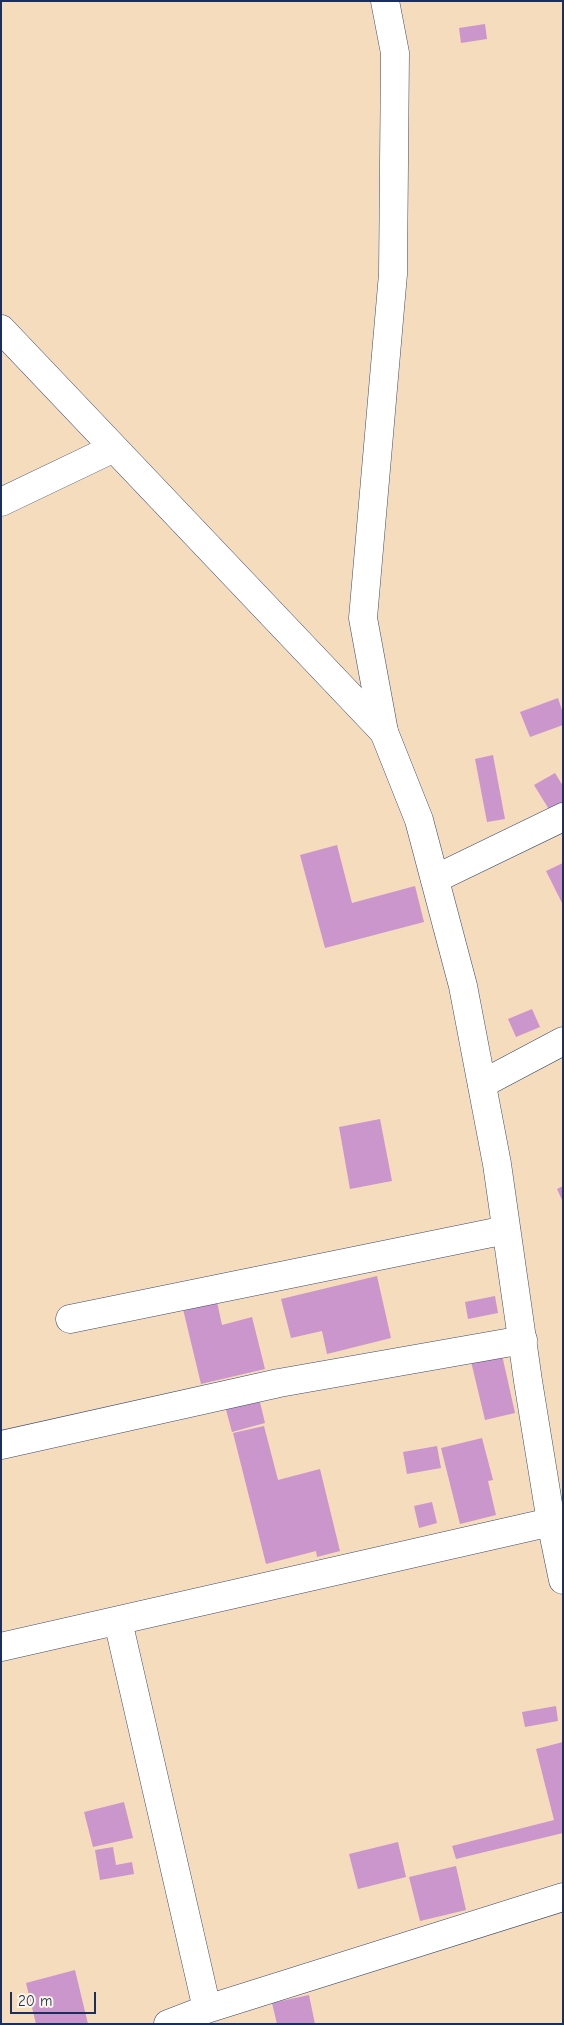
<!DOCTYPE html>
<html>
<head>
<meta charset="utf-8">
<style>
	body { margin:0 }
	#map { position:relative; width:564px; height:2025px; overflow:hidden; background:#f4dcbd; font-family:"Comic Neue",sans-serif }
	canvas { display:block }
	.frame { position:absolute; inset:0; border:2px solid #1b2f5e; pointer-events:none }
	.scale { position:absolute; left:10px; top:1992px; width:86px; height:22px; box-sizing:border-box; border:2px solid #1b2f5e; border-top:0; padding-left:6px; font-size:15px; line-height:18px; white-space:nowrap; color:#1b2f5e; -webkit-text-stroke:4px #fcf5e5; paint-order:stroke }
</style>
</head>
<body>
<div id="map">
<canvas width="564" height="2025"></canvas>
<div class="frame"></div>
<div class="scale">20 m</div>
</div>
<script>
const g = document.querySelector('canvas').getContext('2d');
g.lineJoin = 'round';
function fill(path, color) { g.fillStyle = color; g.fill(path, 'evenodd'); }
const toPath = rows => new Path2D(rows.map(r => 'M' + r).join(''));
function strokePath(path, color, width, dash) { g.strokeStyle = color; g.lineWidth = width; g.lineCap = dash ? 'butt' : 'round'; g.setLineDash(dash || []); g.stroke(path); }
const building = toPath([
	[485,24,487,39,461,43,459,28],
	[558,698,563,713,563,725,530,737,520,712],
	[493,755,505,819,487,822,475,759],
	[555,773,563,786,563,803,550,811,534,785],
	[337,845,352,903,415,886,424,922,325,948,300,855],
	[563,863,563,905,546,871],
	[532,1009,540,1027,516,1037,508,1019],
	[380,1119,392,1181,350,1189,339,1127],
	[563,1186,563,1202,557,1189],
	[377,1276,391,1338,327,1354,322,1331,291,1338,281,1299],
	[495,1296,498,1313,468,1319,465,1302],
	[216,1297,222,1325,252,1317,265,1369,201,1384,182,1305],
	[500,1346,515,1413,485,1420,469,1353],
	[259,1398,265,1423,232,1432,225,1406],
	[264,1426,278,1480,320,1469,340,1551,317,1557,316,1551,266,1564,233,1433],
	[482,1438,493,1480,488,1481,496,1515,460,1524,441,1448],
	[437,1446,441,1468,407,1474,403,1452],
	[432,1502,437,1523,419,1528,414,1506],
	[556,1706,558,1721,525,1727,522,1712],
	[563,1742,563,1833,456,1859,452,1846,554,1820,536,1749],
	[124,1802,133,1838,93,1847,84,1812],
	[398,1842,406,1877,358,1889,349,1854],
	[113,1847,116,1865,132,1862,134,1874,100,1880,95,1850],
	[456,1866,466,1910,420,1921,409,1877],
	[75,1970,88,2024,36,2024,26,1983],
	[309,1995,315,2024,277,2024,272,2003]
]);
const minor = toPath([
	[1,329,384,732],
	[1,502,114,448],
	[435,879,563,817],
	[482,1084,563,1041],
	[70,1319,506,1230],
	[1,1445,279,1383,523,1340],
	[118,1621,207,2009,563,1897],
	[1,1647,551,1522],
	[168,2024,207,2009]
]);
const tertiary = toPath([
	[385,1,395,53,393,274,363,618,384,732,419,820,463,986,497,1164,528,1381,551,1522,563,1580]
]);
fill(building, '#cb96cc');
strokePath(minor, '#3c496c', 29);
strokePath(tertiary, '#3c496c', 29);
strokePath(minor, '#fff', 28);
strokePath(tertiary, '#fff', 28);
</script>
</body>
</html>
